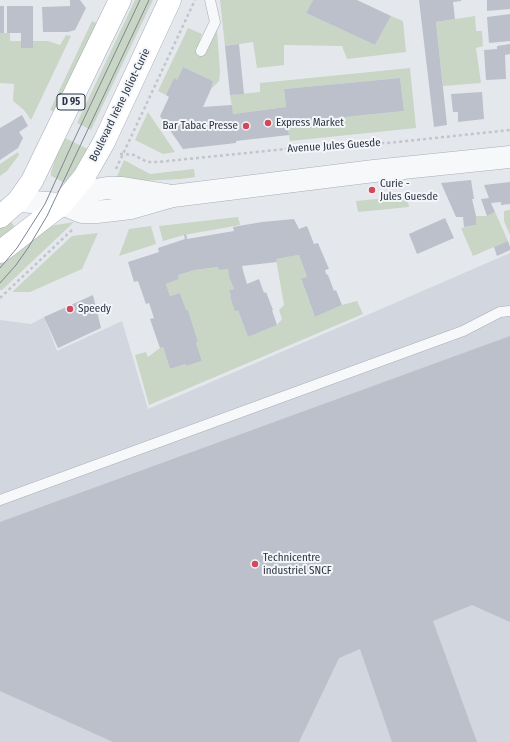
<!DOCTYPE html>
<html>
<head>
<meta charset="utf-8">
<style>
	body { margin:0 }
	canvas { display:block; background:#e4e7ec }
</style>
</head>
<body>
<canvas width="510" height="742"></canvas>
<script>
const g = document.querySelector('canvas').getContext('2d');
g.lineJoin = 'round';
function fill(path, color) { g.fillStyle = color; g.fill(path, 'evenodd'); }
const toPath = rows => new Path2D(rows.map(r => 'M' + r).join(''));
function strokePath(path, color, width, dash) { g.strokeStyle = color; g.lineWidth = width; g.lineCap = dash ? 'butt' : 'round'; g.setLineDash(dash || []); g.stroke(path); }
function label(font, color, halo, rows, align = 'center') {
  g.font = font + ' "Fira Sans Condensed",sans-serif'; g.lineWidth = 4; g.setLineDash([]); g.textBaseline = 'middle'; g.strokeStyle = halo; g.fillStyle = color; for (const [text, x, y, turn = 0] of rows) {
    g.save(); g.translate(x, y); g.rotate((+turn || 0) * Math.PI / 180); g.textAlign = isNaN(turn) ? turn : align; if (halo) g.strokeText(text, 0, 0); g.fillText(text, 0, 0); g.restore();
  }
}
const built = toPath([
	[510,253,510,742,0,742,0,320,31,324,44,317,57,351,122,321,148,409,335,329]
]);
const green = toPath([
	[135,0,153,0,91,130,77,123],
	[220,0,313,0,306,13,375,45,391,16,403,21,406,52,347,59,342,46,284,45,284,65,257,68,253,42,225,46],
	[475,16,476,31,482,31,483,46,476,48,481,83,443,86,436,22],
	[92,21,99,24,57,113,50,110],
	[188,28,202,34,197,49,205,53,217,29,220,72,219,81,211,89,213,81,183,67,177,80,174,79,166,95,158,91],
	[0,33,10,33,10,41,21,41,21,48,33,48,33,41,48,41,60,45,66,35,71,36,31,120,24,110,13,101,14,84,0,83],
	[410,68,416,128,290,141,287,123,404,111,400,78,284,89,286,107,233,114,230,95,260,92,260,83],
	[148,112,175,152,163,154,135,140],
	[63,137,90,150,67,184,51,176,51,172],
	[18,152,19,155,7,171,0,176,0,164],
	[124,160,150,174,194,169,195,177,181,179,140,181,116,179],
	[407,196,409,207,358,212,356,201],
	[510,210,510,235,504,221,504,211],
	[495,212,508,241,473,256,461,228,476,225,476,216,487,216],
	[238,217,240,225,184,235,163,241,159,226],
	[10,222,13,224,14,227,0,241,0,227],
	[74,222,2,290,0,290,0,262,50,226],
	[151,226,156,244,119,256,129,229],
	[98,233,82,269,30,292,12,292,72,236],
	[299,255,307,277,301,280,315,317,342,305,357,301,363,314,149,405,135,355,146,352,148,357,160,348,163,347,170,369,185,364,186,366,202,361,196,343,198,342,188,310,186,310,180,293,170,296,166,284,179,279,178,275,195,270,218,267,219,270,228,269,229,277,234,289,229,290,231,296,230,297,235,310,238,310,248,337,277,325,282,319,279,310,284,305,276,259]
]);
const building = toPath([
	[70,0,80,0,86,8,75,30,68,32,43,32,42,7,70,6],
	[313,0,357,0,391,16,375,45,306,13],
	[419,0,461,0,461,1,453,2,455,19,436,22,447,125,434,127],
	[487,0,510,0,510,9,487,11],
	[0,6,4,6,4,33,0,33],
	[7,6,33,6,33,48,21,48,21,33,7,33],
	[510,14,510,41,489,43,487,17],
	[239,44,244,94,230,95,225,46],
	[510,44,510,54,505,55,506,79,486,80,484,50,497,49,497,46],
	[183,67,213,81,211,89,203,107,232,105,233,114,286,107,284,89,400,78,404,111,287,123,289,135,236,141,236,143,183,149,160,116,169,97,166,95,174,78,177,80],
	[482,92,484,119,458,122,458,112,453,112,451,94],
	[22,115,28,126,19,132,23,138,18,148,0,160,0,128],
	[471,180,474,199,472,199,476,216,476,225,464,227,463,217,456,217,441,183],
	[510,182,510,204,501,205,501,202,491,203,495,212,487,216,481,199,489,198,484,185],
	[445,218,454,238,417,254,409,234],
	[294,219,299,229,307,226,314,244,318,243,329,269,325,270,326,274,328,275,334,291,336,290,342,305,315,317,301,279,307,277,299,255,276,259,277,262,242,266,244,274,247,284,259,279,264,293,266,292,273,310,272,310,277,325,248,337,238,310,235,311,230,297,231,296,229,290,234,289,229,277,228,269,219,270,218,267,195,270,178,275,179,279,166,284,170,296,180,293,186,310,188,310,198,342,196,343,202,361,186,366,185,364,170,369,163,347,160,348,150,319,154,318,149,303,146,304,138,281,134,282,128,262,159,252,158,248,185,239,184,235,186,234,187,239,234,231,233,227,262,222],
	[508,241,510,247,510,250,497,256,494,247],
	[93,295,101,328,58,348,44,317],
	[510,336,510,622,472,605,433,621,477,742,392,742,360,649,339,658,299,742,113,742,0,691,0,522]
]);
const path = toPath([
	[120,154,123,154,134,155,147,162,158,162,335,144,388,143,510,130],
	[116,169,195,0],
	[0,298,73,229]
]);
const service = toPath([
	[201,51,215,22,210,0],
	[0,500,463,331,500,312,510,311]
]);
const tertiary = toPath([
	[18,201,62,204,82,212,97,212,131,208,173,196,374,171,510,157],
	[62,204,90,191,107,188,123,188,167,195]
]);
const primary = toPath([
	[0,217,18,201,32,181,120,0],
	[0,252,62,204,84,177,104,142,170,0]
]);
const tram = toPath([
	[0,268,17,248,45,204,73,142,140,0],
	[0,283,16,265,28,248,47,216,149,0]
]);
const markers = [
	[268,123,4,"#d1495b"],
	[246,126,4,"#d1495b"],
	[372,190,4,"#d1495b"],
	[70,309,4,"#d1495b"],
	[255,564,4,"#d1495b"]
];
const shields = [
	[71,102,28]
];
const shieldNames = [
	["D 95",71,102]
];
const streetNames = [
	["Boulevard Irène Joliot-Curie",120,105,-64],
	["Avenue Jules Guesde",334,146,-4]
];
const poiNames = [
	["Express Market",276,123],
	["Bar Tabac Presse",238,126,"right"],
	["Curie -",380,184],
	["Jules Guesde",380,197],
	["Speedy",78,309],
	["Technicentre",263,558],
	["industriel SNCF",263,571]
];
fill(built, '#d2d6de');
fill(green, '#c9d6c5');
fill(building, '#bbc0ca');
strokePath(service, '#a9aeb7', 11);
strokePath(tertiary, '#a9aeb7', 23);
strokePath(primary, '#a3abb8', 23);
strokePath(path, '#c2c5cb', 2.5, [3, 3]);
strokePath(service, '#f7f8fa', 10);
strokePath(tertiary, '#f7f8fa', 22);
strokePath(primary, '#fff', 22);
strokePath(tram, '#7d8696', 1);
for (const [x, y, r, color] of markers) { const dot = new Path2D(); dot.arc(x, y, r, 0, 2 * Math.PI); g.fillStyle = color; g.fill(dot); strokePath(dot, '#f4f6f9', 1.5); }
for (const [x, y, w] of shields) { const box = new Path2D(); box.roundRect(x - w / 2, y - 8, w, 16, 3); g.fillStyle = '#f4f6f9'; g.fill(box); strokePath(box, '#2b3445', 1); }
label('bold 10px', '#2b3445', null, shieldNames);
label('11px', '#2b3445', '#f4f6f9', streetNames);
label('11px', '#2b3445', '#f4f6f9', poiNames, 'left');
</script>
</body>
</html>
